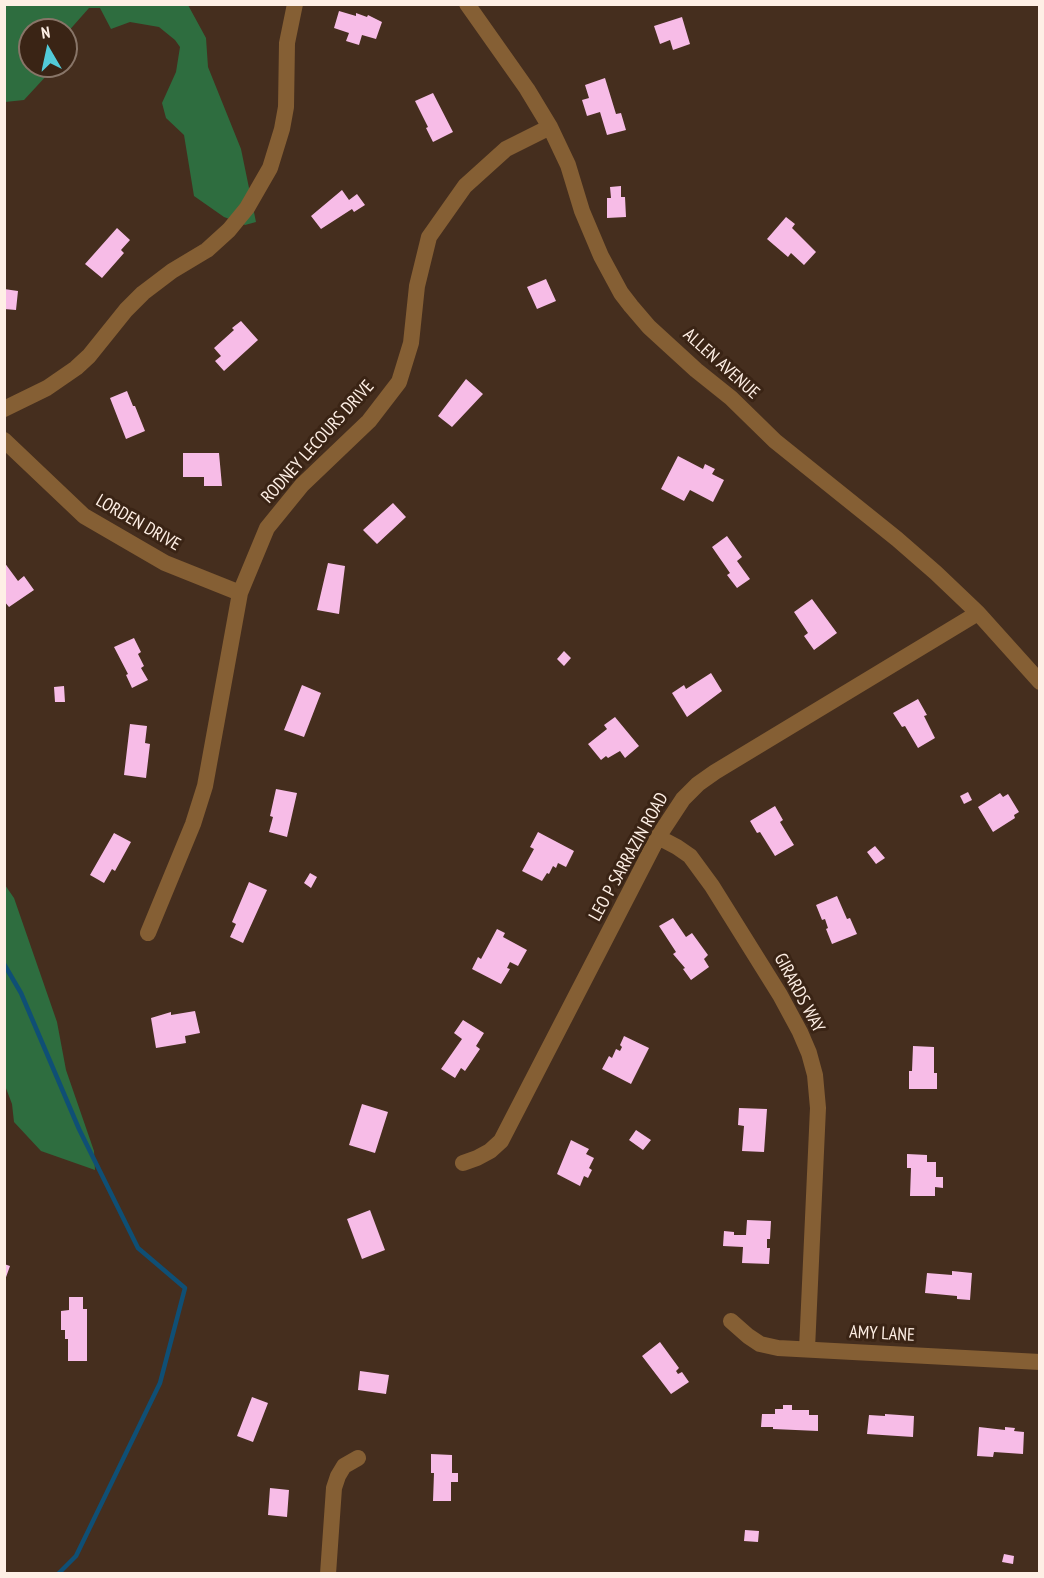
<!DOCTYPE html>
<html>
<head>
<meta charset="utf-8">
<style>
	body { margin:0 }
	#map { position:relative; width:1044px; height:1578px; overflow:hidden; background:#452e1e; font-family:"PT Sans Narrow",sans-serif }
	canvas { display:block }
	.frame { position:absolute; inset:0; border:6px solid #feefe5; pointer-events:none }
	.north { position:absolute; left:18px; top:18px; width:60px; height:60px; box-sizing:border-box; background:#3a2415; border:2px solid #887568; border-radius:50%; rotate:351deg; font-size:16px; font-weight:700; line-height:24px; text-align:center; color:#feefe5 }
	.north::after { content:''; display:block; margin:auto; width:21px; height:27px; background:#52cbd9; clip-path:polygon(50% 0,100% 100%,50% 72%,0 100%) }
</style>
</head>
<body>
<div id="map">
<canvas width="1044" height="1578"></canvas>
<div class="frame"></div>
<div class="north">N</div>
</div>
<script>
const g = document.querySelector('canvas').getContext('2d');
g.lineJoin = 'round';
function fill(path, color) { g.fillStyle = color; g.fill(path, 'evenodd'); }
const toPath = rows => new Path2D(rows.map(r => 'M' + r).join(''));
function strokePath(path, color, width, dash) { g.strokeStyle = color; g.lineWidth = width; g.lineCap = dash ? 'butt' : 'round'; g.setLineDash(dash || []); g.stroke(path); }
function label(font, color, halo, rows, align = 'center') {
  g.font = font + ' "PT Sans Narrow",sans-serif'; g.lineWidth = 6; g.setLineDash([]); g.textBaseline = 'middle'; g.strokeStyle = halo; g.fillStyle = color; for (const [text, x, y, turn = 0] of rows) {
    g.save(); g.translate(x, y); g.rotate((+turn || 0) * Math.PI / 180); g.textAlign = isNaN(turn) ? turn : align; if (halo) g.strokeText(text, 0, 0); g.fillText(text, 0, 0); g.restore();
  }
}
const green = toPath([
	[4,5,188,5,206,38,208,67,241,149,256,222,245,225,224,217,194,196,184,135,166,118,162,103,176,72,180,47,175,40,159,27,130,22,111,29,100,8,89,8,66,34,66,30,30,30,30,66,52,66,48,74,24,100,5,102],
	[5,885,14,898,57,1022,66,1070,94,1151,95,1170,41,1151,14,1122,12,1104,4,1083]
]);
const stream = toPath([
	[4,964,21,993,79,1129,138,1248,185,1288,160,1383,76,1556,58,1574]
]);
const building = toPath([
	[339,11,356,16,356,13,367,17,368,15,382,22,376,39,362,35,359,45,346,41,349,33,334,28],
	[682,17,690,44,673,50,670,40,660,44,654,26],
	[605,78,616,114,621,113,626,130,607,135,600,112,587,116,582,100,589,98,585,85],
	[433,93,453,132,433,142,426,128,428,127,415,101],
	[621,186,621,197,625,197,626,217,607,218,607,198,611,198,610,187],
	[342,190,349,200,357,194,365,205,354,212,352,209,321,229,311,216],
	[786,217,795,224,792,228,816,252,804,265,791,253,788,257,767,239],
	[117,228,130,240,121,250,124,253,102,278,85,264],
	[546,279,556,301,537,309,527,287],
	[4,289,18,291,16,310,4,309],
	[241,321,258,340,224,371,215,361,221,356,214,348,234,330,232,328],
	[466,379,483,394,452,427,438,416],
	[127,391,133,406,135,406,145,431,126,439,110,398],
	[183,453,219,453,222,486,204,486,204,477,183,477],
	[678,456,703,469,705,464,715,469,712,474,724,480,713,502,690,490,684,501,661,489],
	[393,503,406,517,377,544,363,530],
	[727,536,742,557,737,561,750,579,737,588,727,575,730,573,712,547],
	[4,562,18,581,24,576,34,590,9,607,4,601],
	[328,563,345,566,339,614,317,610],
	[812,599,837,633,814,650,804,636,808,633,794,612],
	[134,638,141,652,138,654,144,666,141,668,148,680,132,688,126,675,128,674,114,647],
	[564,651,571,658,564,666,557,659],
	[711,673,722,691,687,717,672,693,684,685,686,689],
	[302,685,321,693,304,737,284,730],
	[64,686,65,702,55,702,54,687],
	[918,699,927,715,924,716,935,738,918,748,905,726,902,727,893,713],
	[615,717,639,746,625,758,620,751,608,758,606,756,601,760,588,744,607,729,604,725],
	[130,724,147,726,145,743,150,744,146,778,124,775],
	[276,789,297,793,287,837,269,832,273,817,270,816],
	[968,792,972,800,964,804,960,796],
	[1000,793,1003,797,1008,794,1019,812,1014,815,1015,818,993,832,978,807],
	[775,806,783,820,780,822,794,845,775,856,760,832,757,833,750,821],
	[538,832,574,851,566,867,558,863,556,868,553,866,549,874,547,873,542,881,522,871,534,849,530,847],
	[114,833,131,842,115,871,112,869,104,883,90,875],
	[875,846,885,858,876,864,867,852],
	[310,873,317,877,311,888,304,883],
	[249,882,267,890,243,943,230,937,236,924,232,922],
	[837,896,847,919,850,918,857,934,832,944,826,929,828,928,825,919,822,920,816,905],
	[673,918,686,937,692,933,708,955,704,959,709,967,691,980,683,969,685,968,673,954,676,952,659,926],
	[497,929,505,933,503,937,527,950,518,966,510,962,507,968,510,969,501,984,472,969,478,957,481,959],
	[195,1011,200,1033,185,1036,186,1043,156,1048,151,1018,171,1012,171,1015],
	[463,1020,484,1033,476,1046,480,1049,465,1071,461,1068,455,1078,441,1069,462,1039,454,1033],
	[624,1036,649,1048,631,1084,602,1069,609,1056,612,1058,616,1049,620,1051,622,1047,620,1045],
	[913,1046,934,1047,934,1073,937,1073,937,1089,909,1089,909,1071,912,1071],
	[362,1104,388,1112,375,1153,349,1145],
	[739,1108,767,1109,764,1152,742,1151,744,1126,738,1125],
	[636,1130,651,1140,643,1150,629,1140],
	[571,1140,589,1149,586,1154,594,1158,589,1168,592,1170,588,1178,584,1176,580,1186,557,1174],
	[907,1154,927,1155,927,1162,936,1162,936,1177,943,1177,943,1188,935,1187,935,1196,910,1196,911,1168,907,1168],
	[370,1210,385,1250,362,1259,347,1219],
	[747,1220,771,1221,770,1239,767,1239,767,1248,770,1248,769,1264,742,1263,743,1247,723,1246,724,1231,734,1232,734,1235,746,1235],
	[4,1264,10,1266,5,1280,4,1280],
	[952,1271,972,1273,970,1300,957,1299,957,1296,925,1293,927,1273,952,1275],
	[69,1297,83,1297,83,1309,87,1309,87,1361,68,1361,68,1339,65,1339,65,1330,61,1330,61,1311,69,1310],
	[660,1342,679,1368,676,1371,678,1374,682,1372,689,1382,671,1394,642,1356],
	[360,1371,389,1375,386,1394,358,1390],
	[252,1397,268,1403,253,1442,237,1436],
	[783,1405,792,1405,792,1410,809,1410,809,1415,818,1415,818,1431,773,1429,773,1427,761,1427,762,1414,775,1414,775,1409,783,1409],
	[885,1414,914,1416,913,1437,867,1434,869,1415,885,1416],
	[979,1427,1005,1430,1005,1427,1015,1428,1014,1431,1024,1432,1023,1454,994,1452,993,1457,977,1456],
	[431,1454,452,1455,452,1473,458,1473,458,1482,451,1482,451,1501,433,1501,434,1473,431,1473],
	[270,1488,289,1490,287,1517,268,1515],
	[745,1530,759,1531,758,1542,744,1541],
	[1004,1554,1014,1556,1013,1564,1002,1562]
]);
const minor = toPath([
	[467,4,527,89,550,127,568,165,582,211,601,256,621,293,631,306,649,327,696,370,731,398,775,441,897,539,936,573,978,613,1040,682],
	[4,409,47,388,76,368,89,356,126,310,143,293,172,271,207,250,229,230,247,208,270,168,282,129,286,107,287,43,295,4],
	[4,440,84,516,165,563,240,593],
	[658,837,677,847,690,856,712,886,780,995,800,1032,809,1053,815,1075,818,1108,807,1349],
	[148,933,193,824,205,786,240,593,267,528,302,485,369,421,399,382,411,343,417,286,429,237,465,186,506,149,550,127],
	[463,1163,477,1158,490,1151,501,1141,658,837,683,799,698,784,715,772,978,613],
	[731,1321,748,1336,760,1344,778,1348,1040,1362],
	[328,1574,334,1488,338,1476,344,1466,358,1458]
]);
const streetNames = [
	["ALLEN AVENUE",721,364,42],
	["RODNEY LECOURS DRIVE",318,442,-48],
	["LORDEN DRIVE",138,523,30],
	["LEO P SARRAZIN ROAD",629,857,-61],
	["GIRARDS WAY",799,993,62],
	["AMY LANE",882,1334,3]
];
fill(green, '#2e6d3f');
strokePath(stream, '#0f4f75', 4.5);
fill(building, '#f7bce7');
strokePath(minor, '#855f34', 16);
label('18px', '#feefe5', '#3a2415', streetNames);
</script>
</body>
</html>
